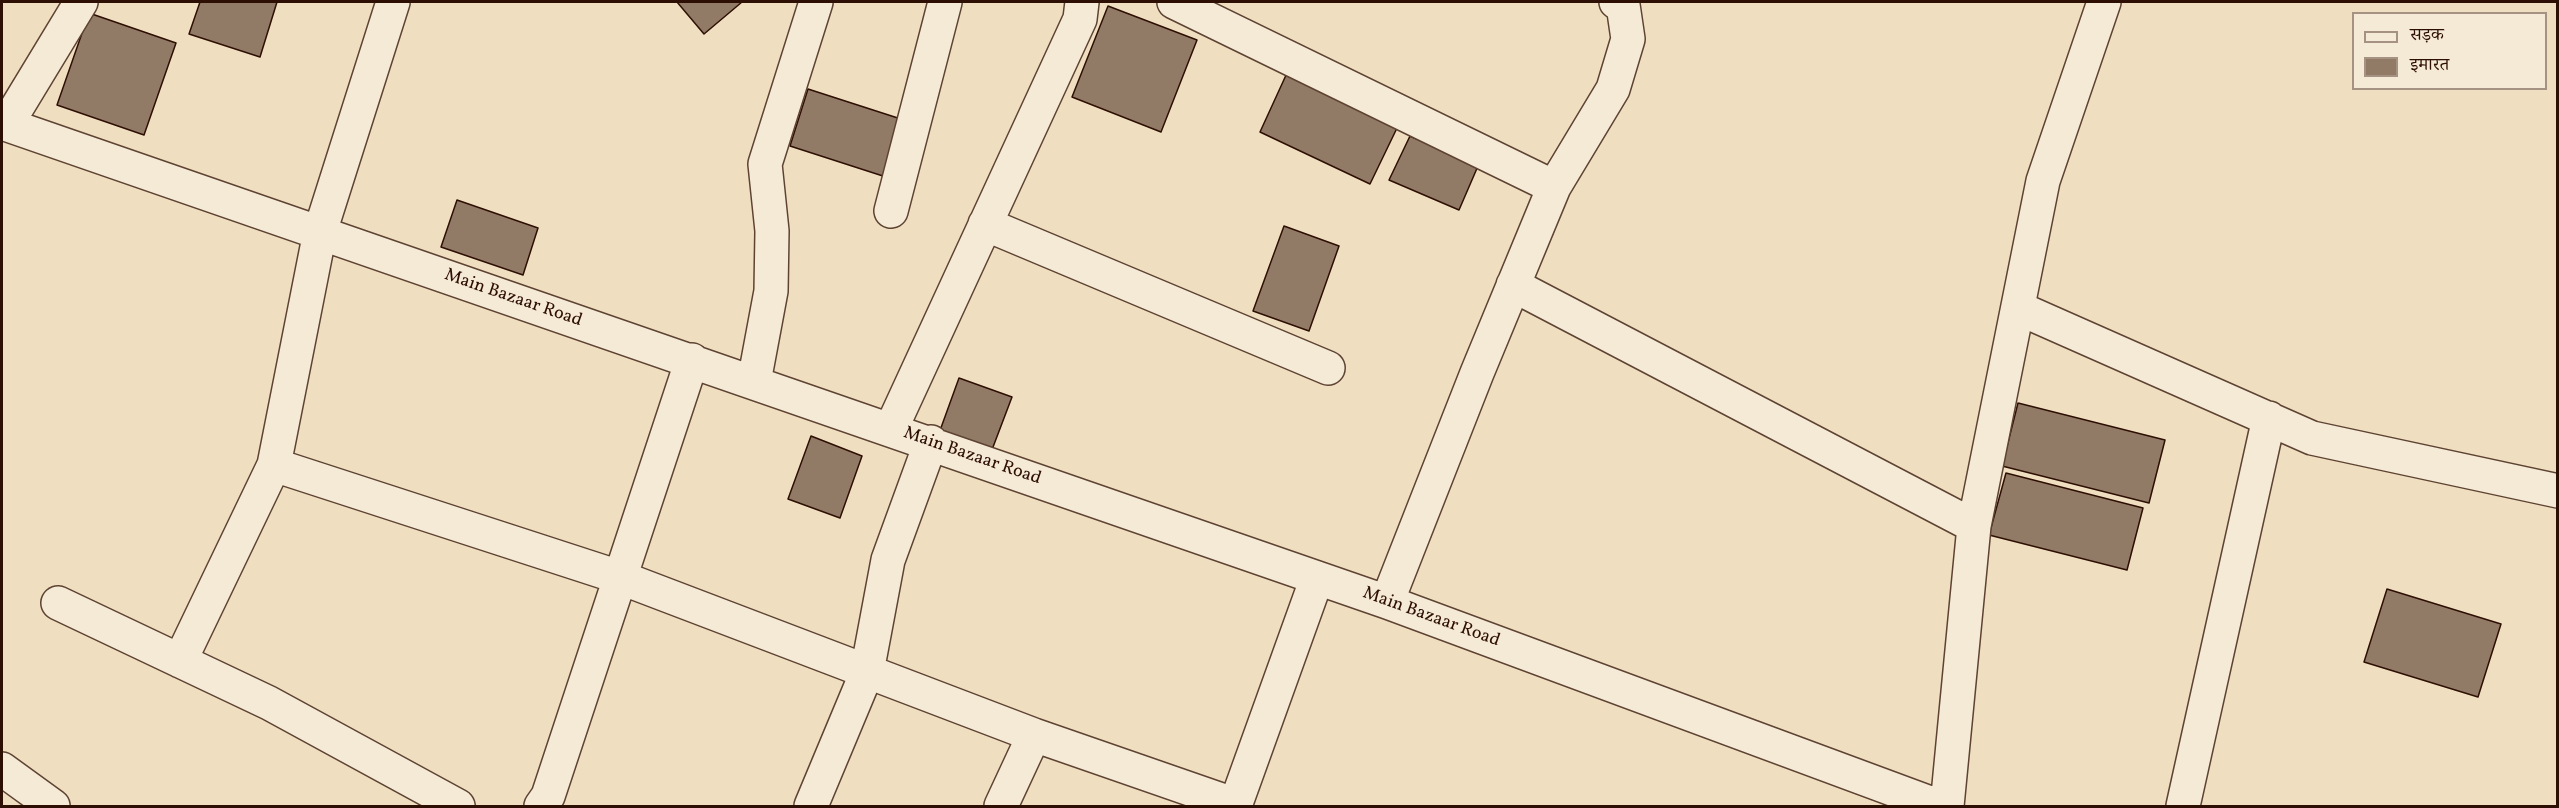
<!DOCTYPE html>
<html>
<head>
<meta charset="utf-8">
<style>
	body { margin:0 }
	#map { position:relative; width:2559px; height:808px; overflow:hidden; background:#efdfc0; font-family:Vollkorn,"Noto Serif Devanagari",serif }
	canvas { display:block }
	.frame { position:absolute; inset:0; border:3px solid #2e0f04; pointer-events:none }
	.legend { position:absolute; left:2352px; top:12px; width:195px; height:78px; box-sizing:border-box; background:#f5ead6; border:2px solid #a59282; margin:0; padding:8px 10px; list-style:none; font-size:18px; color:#2e0f04 }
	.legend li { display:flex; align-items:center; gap:12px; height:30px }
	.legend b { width:30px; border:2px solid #a59282 }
</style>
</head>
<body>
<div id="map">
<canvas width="2559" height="808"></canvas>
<div class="frame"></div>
<ul class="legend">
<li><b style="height:8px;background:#f5ead6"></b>सड़क</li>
<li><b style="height:16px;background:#927b66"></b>इमारत</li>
</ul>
</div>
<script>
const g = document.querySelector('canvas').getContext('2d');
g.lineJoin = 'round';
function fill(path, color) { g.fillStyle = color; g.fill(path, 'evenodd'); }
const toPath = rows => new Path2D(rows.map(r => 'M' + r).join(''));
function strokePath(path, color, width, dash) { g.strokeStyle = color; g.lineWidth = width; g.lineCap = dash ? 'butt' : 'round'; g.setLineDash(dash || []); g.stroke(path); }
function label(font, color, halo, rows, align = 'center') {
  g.font = font + ' Vollkorn,serif'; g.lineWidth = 4.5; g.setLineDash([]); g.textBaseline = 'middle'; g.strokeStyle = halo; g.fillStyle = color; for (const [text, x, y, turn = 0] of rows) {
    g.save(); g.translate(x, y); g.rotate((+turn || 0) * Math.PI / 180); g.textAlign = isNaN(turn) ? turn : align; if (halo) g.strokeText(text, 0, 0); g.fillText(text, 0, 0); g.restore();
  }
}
const building = toPath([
	[200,2,277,2,260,57,189,34,200,2],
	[677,2,742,2,704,34,677,2],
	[1108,6,1197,40,1161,132,1072,97,1108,6],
	[89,13,176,43,144,135,57,105,89,13],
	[1287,73,1398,126,1370,184,1260,132,1287,73],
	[808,89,904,120,886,177,790,146,808,89],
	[1410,136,1478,166,1459,210,1389,180,1410,136],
	[457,200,538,228,523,275,441,247,457,200],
	[1284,226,1339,246,1309,331,1253,311,1284,226],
	[959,378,1012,397,990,455,938,436,959,378],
	[2018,403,2165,440,2149,503,2002,466,2018,403],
	[811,436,862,456,840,518,788,499,811,436],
	[2006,473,2143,508,2127,570,1989,535,2006,473],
	[2387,589,2501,624,2478,697,2364,662,2387,589]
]);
const minor = toPath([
	[1174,2,1554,187],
	[2,123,1387,602,1938,806],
	[7,124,81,2],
	[891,211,945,2],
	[985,224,1328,368],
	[1513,285,1974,526],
	[2018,308,2312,438,2558,491],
	[754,382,771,291,772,231,765,164,816,2],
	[891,429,1080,19,1082,2],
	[274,465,619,577,1034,735,1236,805],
	[1387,602,1477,373,1554,187,1613,89,1628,39,1623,5,1616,2],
	[58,603,269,703,458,806],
	[180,661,274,465,320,232,393,2],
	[2,769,53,806],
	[541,806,548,796,692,360],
	[811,806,867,672,888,560,931,442],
	[1001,806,1034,735],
	[1235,806,1317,578],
	[1947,806,1974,526,2043,181,2104,2],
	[2183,806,2269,418]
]);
const streetNames = [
	["Main Bazaar Road",513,299,19],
	["Main Bazaar Road",972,457,19],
	["Main Bazaar Road",1431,618,20]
];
fill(building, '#927b66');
strokePath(building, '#2e0f04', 1.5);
strokePath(minor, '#5e4333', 36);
strokePath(minor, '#f5ead6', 33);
label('18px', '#2e0f04', '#f5ead6', streetNames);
</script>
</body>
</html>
